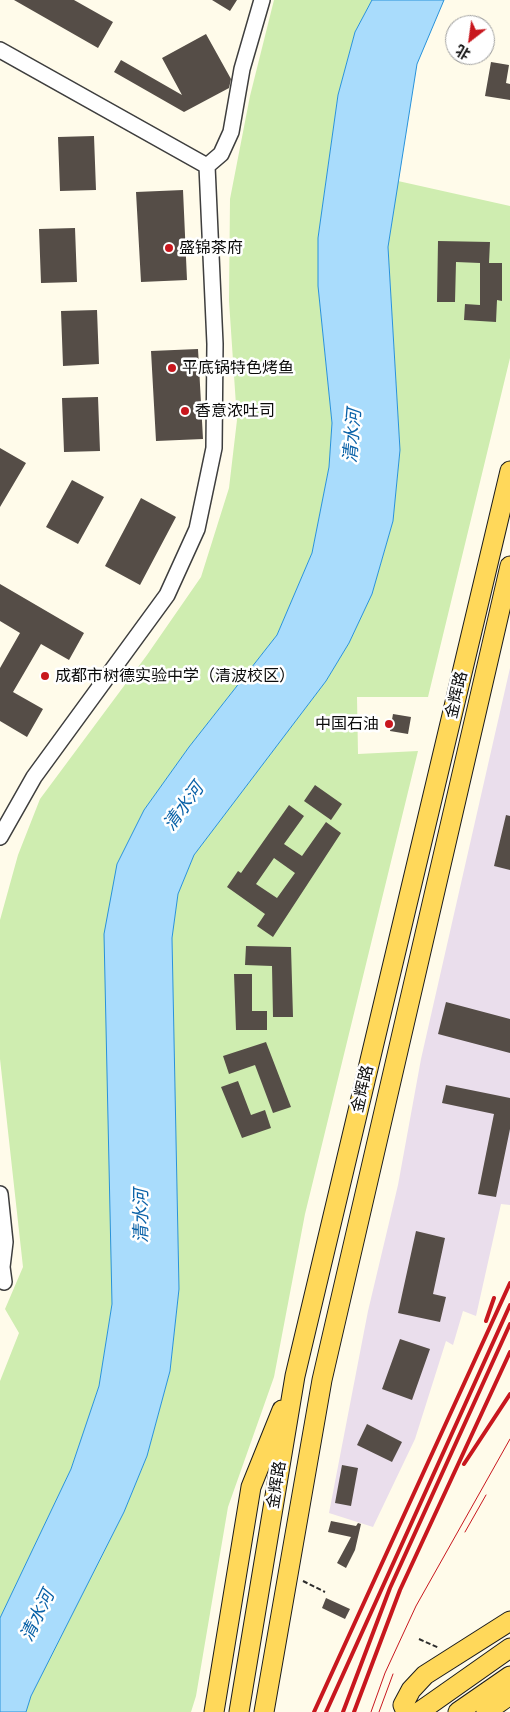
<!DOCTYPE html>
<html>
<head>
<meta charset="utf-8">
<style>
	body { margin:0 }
	#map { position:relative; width:510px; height:1712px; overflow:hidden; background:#fffbea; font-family:"Libre Baskerville","Noto Sans SC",serif }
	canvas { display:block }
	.north { position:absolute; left:445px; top:15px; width:50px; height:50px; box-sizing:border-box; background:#fff; border:1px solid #9d9d9d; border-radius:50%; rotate:210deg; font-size:14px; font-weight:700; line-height:20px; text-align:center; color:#0b0b0b }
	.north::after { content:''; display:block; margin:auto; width:18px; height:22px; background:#c8171e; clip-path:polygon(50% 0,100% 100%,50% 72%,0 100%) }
</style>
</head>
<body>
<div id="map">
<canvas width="510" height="1712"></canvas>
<div class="north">北</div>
</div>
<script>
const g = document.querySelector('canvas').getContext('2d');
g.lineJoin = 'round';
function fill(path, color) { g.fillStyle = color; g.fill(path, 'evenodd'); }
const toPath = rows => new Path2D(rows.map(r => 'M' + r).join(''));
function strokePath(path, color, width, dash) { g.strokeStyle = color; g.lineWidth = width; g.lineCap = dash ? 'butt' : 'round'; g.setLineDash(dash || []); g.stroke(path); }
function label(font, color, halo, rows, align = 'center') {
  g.font = font + ' "Libre Baskerville","Noto Sans SC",serif'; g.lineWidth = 5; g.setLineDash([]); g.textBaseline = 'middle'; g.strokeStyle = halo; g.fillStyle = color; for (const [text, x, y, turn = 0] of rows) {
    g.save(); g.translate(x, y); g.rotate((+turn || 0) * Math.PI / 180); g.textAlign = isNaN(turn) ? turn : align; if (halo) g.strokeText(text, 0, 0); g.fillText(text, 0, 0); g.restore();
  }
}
const industrial = toPath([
	[510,668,510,1205,501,1204,476,1316,463,1311,453,1345,446,1341,415,1439,373,1527,329,1513,368,1311,398,1185,421,1059]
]);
const green = toPath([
	[274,0,372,0,355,32,338,95,318,238,318,286,332,423,329,467,312,553,277,635,189,747,144,810,117,864,112,1304,99,1386,71,1469,0,1618,0,1381,19,1333,5,1309,23,1267,0,1059,0,920,18,855,40,799,147,655,201,577,229,488,237,420,229,301,230,199,250,96],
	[398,181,510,206,510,358,428,697,357,697,358,754,418,751,305,1214,274,1377,228,1507,196,1696,191,1712,26,1712,31,1696,124,1512,147,1456,170,1371,179,1289,172,938,178,894,194,855,326,681,349,643,372,594,393,521,400,450,388,247]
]);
const water = toPath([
	[372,0,444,0,417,64,388,247,400,450,393,521,372,594,349,643,326,681,194,855,178,894,172,938,179,1289,170,1371,147,1456,124,1512,31,1696,26,1712,0,1712,0,1618,71,1469,99,1386,112,1304,104,934,117,864,144,810,189,747,277,635,312,553,329,467,332,423,318,286,318,238,338,95,355,32,372,0]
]);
const building = toPath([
	[14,0,74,0,113,22,98,48],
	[212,0,237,0,230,11],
	[206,34,231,79,229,88,184,112,114,72,121,60,182,95,162,58],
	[491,62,509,65,506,83,510,84,510,100,485,96],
	[94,136,96,190,60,191,58,137],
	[183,190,187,280,141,282,136,192],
	[75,228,77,282,41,283,39,229],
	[438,241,490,242,489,263,502,263,502,301,497,300,496,322,464,320,465,304,480,305,480,263,456,262,455,302,437,302],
	[97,310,99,364,63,366,61,311],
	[198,349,203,439,156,441,151,351],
	[98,397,100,451,64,452,62,398],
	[0,448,26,463,0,507],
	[72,480,104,497,78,544,46,527],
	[141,498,176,517,140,585,105,566],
	[0,584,84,633,69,660,41,644,13,692,43,709,27,737,0,721,0,668,20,633,0,621],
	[393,714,411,717,408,734,390,731],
	[315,785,342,804,331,820,304,801],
	[289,805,304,816,284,844,302,856,326,822,341,833,273,937,257,926,265,914,227,887,238,871,241,873],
	[274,858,295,873,277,898,256,884],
	[506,815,510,816,510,870,494,866],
	[246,946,291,947,293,1017,273,1017,272,966,245,965],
	[234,974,252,974,252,1011,267,1011,267,1030,236,1030],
	[446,1002,510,1019,510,1053,438,1034],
	[266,1042,291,1107,273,1113,255,1065,229,1074,223,1056],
	[238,1081,251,1115,265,1110,271,1128,242,1138,221,1087],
	[446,1085,510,1098,510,1129,496,1197,478,1194,494,1114,442,1103],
	[416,1231,445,1238,433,1294,446,1297,440,1322,398,1313],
	[400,1339,430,1349,412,1400,382,1389],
	[367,1424,402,1442,392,1462,357,1445],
	[342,1465,358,1468,351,1506,335,1503],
	[331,1521,356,1526,358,1523,361,1524,355,1550,346,1568,337,1563,351,1537,328,1532],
	[326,1598,350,1609,345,1619,322,1608]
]);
const path = toPath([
	[303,1581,325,1592],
	[419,1639,439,1648]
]);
const minor = toPath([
	[0,50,207,166,215,344,214,448,197,529,167,595,34,777,0,837],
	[207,166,221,154,231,132,242,69,262,0],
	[0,1194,5,1242,2,1267,4,1282]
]);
const major = toPath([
	[214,1712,251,1487,282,1410],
	[239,1712,295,1376,510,471],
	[264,1712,322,1380,510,566],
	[406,1712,403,1705,411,1690,425,1675,510,1621],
	[419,1712,510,1648],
	[458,1712,510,1676],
	[486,1712,510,1695]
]);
const tram = toPath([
	[465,1532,486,1495],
	[371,1712,385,1673,416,1606,510,1439],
	[379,1712,393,1674]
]);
const rail = toPath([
	[486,1321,494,1298],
	[464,1464,510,1394],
	[314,1712,510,1283],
	[326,1712,510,1305],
	[343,1712,390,1588,510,1324],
	[354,1712,400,1590,510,1352]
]);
const markers = [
	[169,248,5,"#c8171e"],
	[172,368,5,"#c8171e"],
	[185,411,5,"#c8171e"],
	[45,676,5,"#c8171e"],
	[389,724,5,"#c8171e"]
];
const poiNames = [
	["盛锦茶府",179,248],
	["平底锅特色烤鱼",182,368],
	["香意浓吐司",195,411],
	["成都市树德实验中学（清波校区）",55,676],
	["中国石油",379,724,"right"]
];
const streetNames = [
	["金辉路",457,695,-77],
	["金辉路",363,1089,-77],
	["金辉路",277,1485,-81]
];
const waterNames = [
	["清水河",353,436,-85],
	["清水河",184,807,-54],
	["清水河",142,1216,-90],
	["清水河",38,1616,-64]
];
fill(industrial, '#eadeec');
fill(green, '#cfedb0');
fill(water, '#a9dcfc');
strokePath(water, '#2992da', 1);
fill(building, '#554d47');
strokePath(minor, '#3e3e3e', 18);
strokePath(major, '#1c1c1c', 21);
strokePath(path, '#2d2d2d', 2, [5, 2.5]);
strokePath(minor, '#fff', 15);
strokePath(major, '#ffd85a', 19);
strokePath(tram, '#c8171e', 1);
strokePath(rail, '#c8171e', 4);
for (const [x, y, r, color] of markers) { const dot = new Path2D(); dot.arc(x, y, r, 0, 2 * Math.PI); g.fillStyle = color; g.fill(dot); strokePath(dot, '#fff', 2); }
label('16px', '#0b0b0b', '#fff', poiNames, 'left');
label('16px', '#0b0b0b', '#fff', streetNames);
label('italic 18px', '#0a62a8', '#fff', waterNames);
</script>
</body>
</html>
